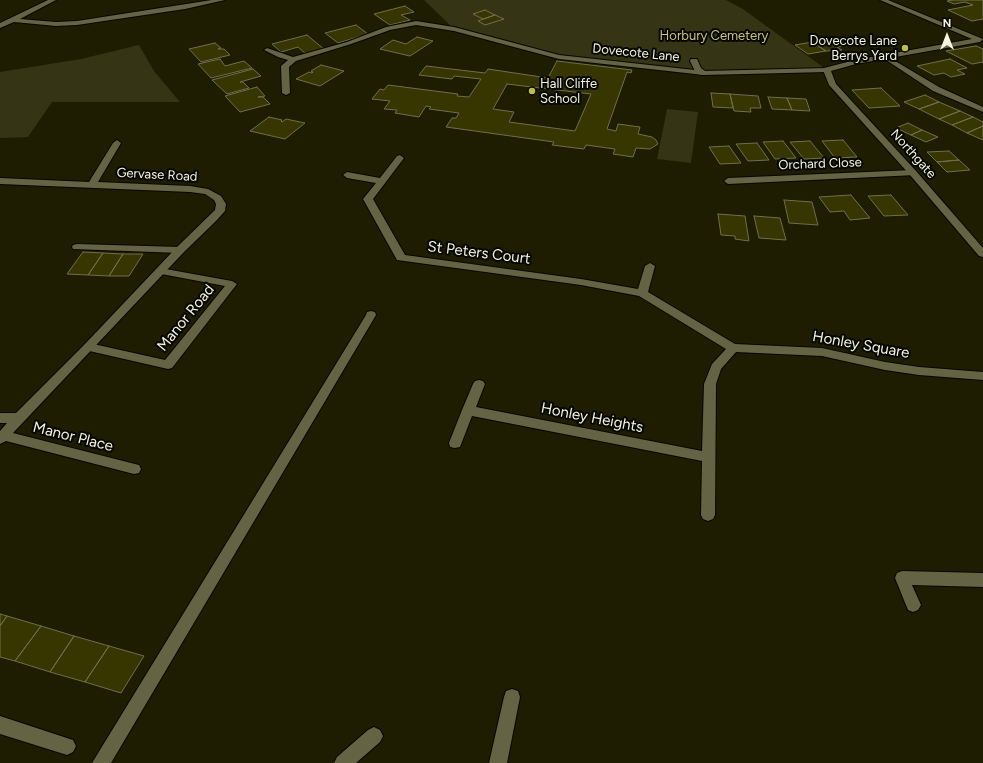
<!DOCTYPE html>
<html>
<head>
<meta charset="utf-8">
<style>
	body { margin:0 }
	#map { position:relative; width:983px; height:763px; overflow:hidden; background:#1e1d01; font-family:Figtree,sans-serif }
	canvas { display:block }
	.north { position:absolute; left:927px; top:16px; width:40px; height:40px; -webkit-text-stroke:3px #070701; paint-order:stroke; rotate:0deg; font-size:11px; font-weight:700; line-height:16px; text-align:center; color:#f4f4e2 }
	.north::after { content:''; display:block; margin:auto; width:14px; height:18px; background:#f4f4e2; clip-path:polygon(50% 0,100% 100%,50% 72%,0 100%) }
</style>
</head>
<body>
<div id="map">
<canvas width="983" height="763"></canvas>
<div class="north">N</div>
</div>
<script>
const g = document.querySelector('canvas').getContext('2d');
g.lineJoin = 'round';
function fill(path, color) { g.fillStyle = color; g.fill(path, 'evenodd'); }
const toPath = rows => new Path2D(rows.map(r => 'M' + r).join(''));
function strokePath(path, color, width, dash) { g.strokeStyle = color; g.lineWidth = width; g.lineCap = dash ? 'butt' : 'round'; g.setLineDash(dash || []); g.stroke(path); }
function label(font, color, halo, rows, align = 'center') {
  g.font = font + ' Figtree,sans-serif'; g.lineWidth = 4; g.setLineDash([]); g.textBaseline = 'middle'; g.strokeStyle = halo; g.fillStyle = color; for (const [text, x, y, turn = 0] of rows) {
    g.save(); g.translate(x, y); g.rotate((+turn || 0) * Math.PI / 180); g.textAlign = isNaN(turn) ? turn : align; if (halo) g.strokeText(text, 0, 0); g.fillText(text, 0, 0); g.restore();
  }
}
const green = toPath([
	[424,0,726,0,743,9,827,70,724,73,559,57,454,29],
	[139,45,154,71,180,102,52,102,28,137,0,138,0,72,81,59],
	[667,109,698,112,691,163,657,159]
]);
const building = toPath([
	[953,0,983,0,983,19,972,21,948,10,973,5,965,2,954,4,947,1,953,0],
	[405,6,414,12,401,15,410,20,390,25,374,14,405,6],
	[485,10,495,15,483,19,473,14,485,10],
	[495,15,504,19,485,25,478,21,495,15],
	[356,25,368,34,338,43,325,33,356,25],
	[307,35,325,50,306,54,298,47,281,52,272,44,307,35],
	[417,37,433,41,410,56,380,49,393,40,406,44,417,37],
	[832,39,844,46,837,47,842,50,826,51,812,42,832,39],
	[812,42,826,51,808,54,795,45,812,42],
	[215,43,221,48,218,49,224,49,230,55,201,62,189,49,215,43],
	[976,46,983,49,983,62,972,64,946,51,976,46],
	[220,59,225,66,244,61,252,68,211,78,198,64,220,59],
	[950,59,967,68,957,70,965,74,951,77,944,73,934,75,917,66,950,59],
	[557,61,632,70,631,73,627,72,607,129,616,131,618,124,640,127,638,134,652,137,656,140,658,144,650,149,636,148,633,157,613,154,615,149,586,145,584,149,552,145,554,142,446,127,452,118,456,118,459,113,429,109,431,107,426,106,419,117,395,113,397,110,384,109,390,101,372,99,380,89,384,90,388,85,458,94,457,96,469,97,481,79,454,76,452,79,419,75,426,66,485,73,488,69,548,78,557,61],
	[507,84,591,94,575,131,509,122,514,112,493,109,507,84],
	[321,65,344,71,320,86,296,79,309,72,312,73,313,72,311,71,321,65],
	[253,69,261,76,240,82,243,82,249,88,227,94,212,80,253,69],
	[257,87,265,96,258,97,263,97,270,104,240,112,225,96,257,87],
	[881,88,900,106,869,108,852,90,881,88],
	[711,93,730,94,733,108,713,107,711,93],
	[730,94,758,96,761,108,750,108,751,112,734,111,730,94],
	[925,95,939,102,919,109,904,102,925,95],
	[768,97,787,98,792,110,772,109,768,97],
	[787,98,806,99,810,111,792,110,787,98],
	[939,102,960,111,939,119,919,109,939,102],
	[960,111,973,117,952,125,939,119,960,111],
	[269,117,282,120,281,121,282,122,286,119,305,123,285,139,250,131,269,117],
	[973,117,983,122,983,126,967,133,952,125,973,117],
	[908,123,922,130,911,135,896,128,908,123],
	[983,126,983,140,967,133,983,126],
	[922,130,938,137,926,142,911,135,922,130],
	[843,140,857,157,835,158,822,141,843,140],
	[783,141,796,158,775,159,763,142,783,141],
	[810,141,824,158,804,159,790,142,810,141],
	[757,143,769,160,748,161,736,144,757,143],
	[729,146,741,163,720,164,709,147,729,146],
	[949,151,959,160,937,162,927,152,949,151],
	[959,160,970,170,947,172,937,162,959,160],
	[851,195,870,218,850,220,844,211,830,212,819,197,851,195],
	[891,195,908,215,884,216,868,196,891,195],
	[784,200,812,202,818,225,789,223,784,200],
	[718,214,745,216,749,241,735,239,735,236,721,235,718,214],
	[754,216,780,218,786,240,759,238,754,216],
	[83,252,103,253,88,275,67,274,83,252],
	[103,253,123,254,109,276,88,275,103,253],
	[123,254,143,254,129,276,109,276,123,254],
	[0,614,7,616,0,626,0,614],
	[7,616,41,626,15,661,0,657,0,626,7,616],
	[41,626,74,636,50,672,15,661,41,626],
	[74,636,109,646,85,682,50,672,74,636],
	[109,646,144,656,121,693,85,682,109,646]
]);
const lane = toPath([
	[691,59,697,59,701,68,708,73,707,75,701,75,695,71,690,61,691,59],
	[77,244,180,247,185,250,180,253,73,249,72,247,73,245,77,244],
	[160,268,232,281,237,284,172,368,168,369,85,350,83,347,85,344,89,343,165,360,225,286,156,273,155,271,156,269,160,268],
	[371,311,375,312,376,315,111,763,92,763,366,315,367,312,371,311],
	[512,689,518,691,520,697,507,763,489,763,504,697,506,691,512,689],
	[374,727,380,730,383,736,380,742,356,763,334,763,337,757,368,730,374,727]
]);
const street = toPath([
	[48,0,56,0,20,19,56,22,77,21,212,0,225,0,185,9,77,25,56,26,14,22,0,28,0,23,48,0],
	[416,21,454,27,559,55,704,71,827,68,831,70,827,72,704,75,559,59,454,31,416,25,390,30,351,44,296,61,289,67,290,93,286,95,282,93,281,66,288,60,278,57,264,50,267,48,293,57,347,42,386,27,416,21],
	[885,55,939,87,983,107,983,112,933,91,883,58,883,56,885,55],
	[117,140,121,143,98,182,190,186,208,189,221,196,226,204,225,211,216,221,184,252,13,433,139,465,141,469,139,473,134,474,6,441,0,444,0,431,7,423,0,423,0,413,16,413,85,344,176,248,215,210,216,204,214,200,205,194,190,192,0,184,0,178,89,182,113,143,117,140],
	[400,155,404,158,373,199,405,255,581,279,638,289,645,266,650,263,655,266,648,292,735,344,822,348,885,362,919,367,983,372,983,380,919,375,885,370,822,356,736,352,721,369,716,384,715,515,713,519,708,521,703,519,701,515,702,461,472,416,460,447,455,448,450,447,449,443,462,410,473,384,475,381,479,380,483,381,485,384,476,407,702,451,704,384,712,364,726,349,639,296,581,285,397,260,363,199,376,183,347,178,343,175,347,172,380,178,397,156,400,155],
	[913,170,916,171,917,173,916,175,728,184,724,181,728,178,913,170],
	[902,571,983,573,983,587,912,585,921,605,918,610,913,612,908,610,895,578,897,573,902,571],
	[0,716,73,740,76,746,73,752,67,755,0,734,0,716]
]);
const secondary = toPath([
	[880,0,888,0,983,39,980,42,856,64,831,71,836,84,916,171,983,248,983,257,979,256,910,175,829,85,823,70,824,68,855,60,972,39,880,0]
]);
const markers = [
	[905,48,4,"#c2bd3f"],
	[532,91,4,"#c2bd3f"]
];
const farParknames = [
	["Horbury Cemetery",714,36]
];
const farPoinames = [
	["Dovecote Lane",897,41],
	["Berrys Yard",897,56],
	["Hall Cliffe",540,84,"left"],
	["School",540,99,"left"]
];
const farStreetnames = [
	["Dovecote Lane",636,53,6],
	["Northgate",913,154,48],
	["Orchard Close",820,164,-2],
	["Gervase Road",157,175,3]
];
const streetNames = [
	["St Peters Court",479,253,7],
	["Manor Road",186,318,-51],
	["Honley Square",861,345,10],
	["Honley Heights",592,418,11],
	["Manor Place",73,437,14]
];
fill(green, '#353414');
fill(building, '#383600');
strokePath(building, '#6f6e4f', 1);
strokePath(lane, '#080700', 2);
strokePath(street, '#080700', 2);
strokePath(secondary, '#080700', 2);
fill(lane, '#646344');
fill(street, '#646344');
fill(secondary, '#646344');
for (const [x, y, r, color] of markers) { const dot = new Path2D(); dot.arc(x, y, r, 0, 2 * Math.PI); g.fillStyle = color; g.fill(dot); strokePath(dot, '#070701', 1.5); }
label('13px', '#c7c578', '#070701', farParknames);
label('13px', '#f4f4e2', '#070701', farPoinames, 'right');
label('13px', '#f4f4e2', '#070701', farStreetnames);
label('15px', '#f4f4e2', '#070701', streetNames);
</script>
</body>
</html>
